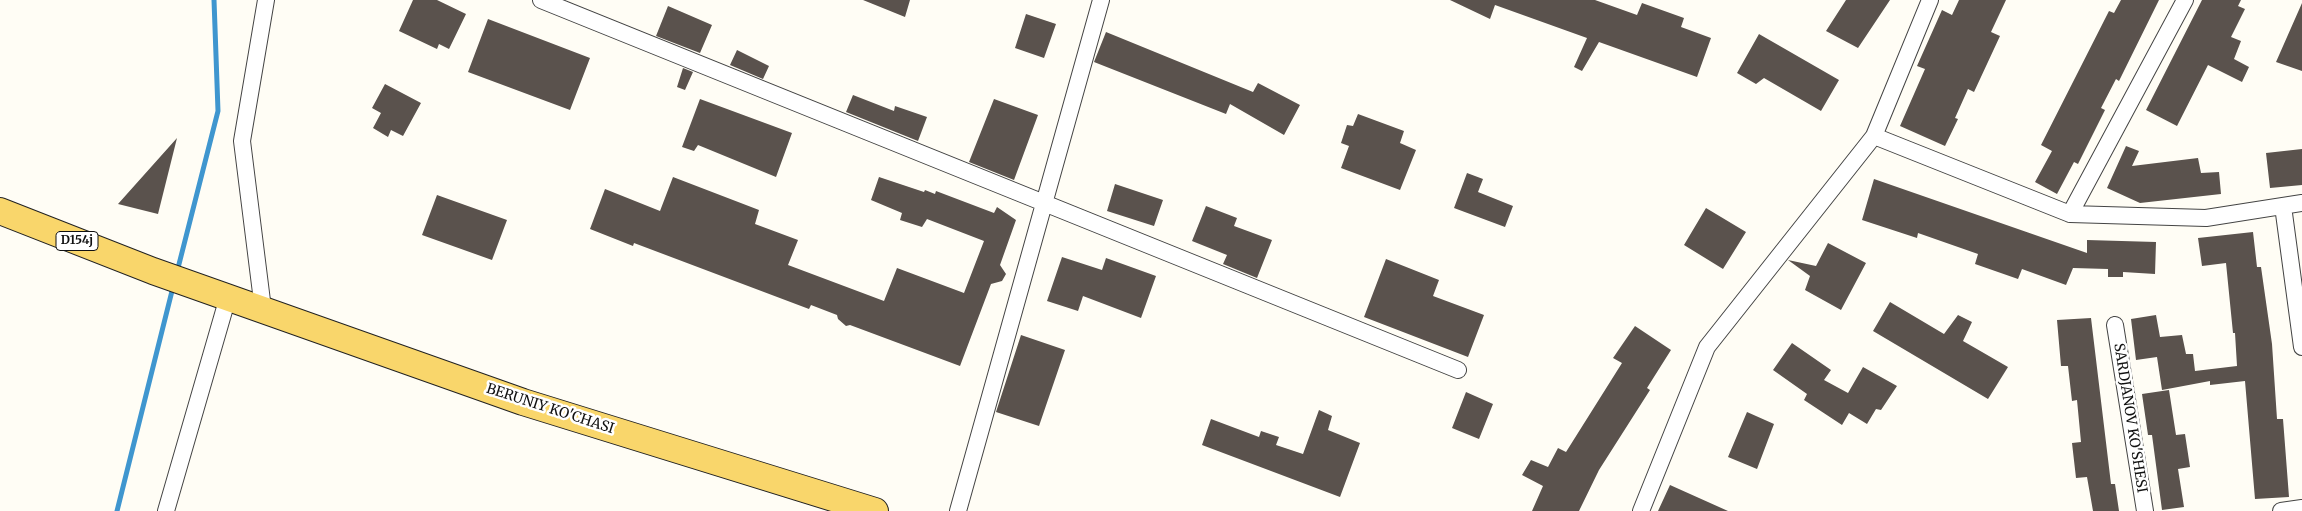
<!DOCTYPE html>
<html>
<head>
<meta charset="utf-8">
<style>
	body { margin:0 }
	canvas { display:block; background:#fffdf5 }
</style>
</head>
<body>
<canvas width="2302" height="511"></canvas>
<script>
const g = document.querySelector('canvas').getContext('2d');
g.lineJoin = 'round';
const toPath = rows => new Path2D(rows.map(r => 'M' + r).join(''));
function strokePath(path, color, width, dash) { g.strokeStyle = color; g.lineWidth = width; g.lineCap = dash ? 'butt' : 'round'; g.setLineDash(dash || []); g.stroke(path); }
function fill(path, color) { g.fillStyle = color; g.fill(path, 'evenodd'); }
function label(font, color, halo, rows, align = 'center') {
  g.font = font + ' Merriweather,serif'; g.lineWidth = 5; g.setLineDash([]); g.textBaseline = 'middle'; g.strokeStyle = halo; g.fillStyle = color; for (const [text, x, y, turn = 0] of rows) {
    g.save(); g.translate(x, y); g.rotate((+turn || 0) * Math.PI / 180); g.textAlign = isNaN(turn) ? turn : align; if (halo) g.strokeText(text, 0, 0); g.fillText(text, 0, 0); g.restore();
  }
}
const stream = toPath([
	[177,272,218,111,214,0],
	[117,511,173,287]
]);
const building = toPath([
	[413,0,437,0,466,14,449,49,439,44,437,49,399,31],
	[863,0,910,0,905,17],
	[1450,0,1595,0,1637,15,1642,3,1684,18,1681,27,1711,38,1697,77,1599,42,1582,71,1574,67,1587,38,1495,5,1490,19],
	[1846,0,1890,0,1858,48,1826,31],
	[1959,0,2006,0,1991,32,2000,36,1974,92,1968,89,1955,118,1958,119,1945,146,1900,126,1925,69,1917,66,1942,10,1952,15],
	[2121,0,2159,0,2119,81,2116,79,2101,108,2105,110,2078,164,2074,162,2057,194,2035,182,2052,151,2041,145,2109,11,2114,13],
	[2202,0,2241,0,2238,6,2245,9,2231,37,2241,41,2234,59,2249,67,2242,82,2208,65,2177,126,2146,110],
	[2302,3,2302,71,2276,62],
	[668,6,712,25,700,53,656,36],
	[1026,14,1056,24,1044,58,1015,48],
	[488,19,590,58,570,110,468,72],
	[1106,32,1253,92,1258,83,1300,105,1284,135,1230,104,1226,114,1094,62],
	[1759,34,1839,80,1821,111,1764,78,1756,84,1737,73],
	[737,50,769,66,763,79,730,65],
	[683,68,693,72,685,90,677,87],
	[385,84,421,103,403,136,391,130,388,137,373,128,381,113,372,108],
	[853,95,894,111,895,106,927,117,918,141,846,112],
	[700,99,792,133,776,177,698,145,694,151,682,147],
	[994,99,1038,115,1014,180,969,162],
	[1358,114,1404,131,1400,143,1416,150,1400,190,1341,168,1349,146,1341,143,1347,125,1353,126],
	[177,138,158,214,118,204],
	[2126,146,2139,151,2132,166,2198,158,2201,173,2219,172,2221,194,2140,203,2107,188],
	[2302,149,2302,185,2270,188,2266,153],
	[1467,173,1483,179,1478,192,1513,206,1505,227,1454,208],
	[673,177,759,210,755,224,798,240,788,265,884,301,897,268,964,293,984,241,927,219,922,227,900,220,902,213,871,200,879,177,924,192,925,190,935,194,936,191,994,213,997,207,1016,220,1000,265,1006,274,1002,281,991,284,960,366,850,325,846,326,838,319,837,315,811,305,809,309,634,243,633,246,590,229,605,189,660,211],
	[1874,179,2087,253,2087,240,2156,242,2155,274,2123,272,2123,277,2108,277,2108,269,2073,268,2066,285,2022,269,2018,279,1975,264,1978,254,1918,233,1917,238,1862,220],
	[1115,184,1163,200,1154,226,1107,211],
	[437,195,507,220,492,260,422,235],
	[1206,206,1237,218,1234,226,1272,240,1257,278,1223,264,1227,255,1192,241],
	[1706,208,1746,232,1723,269,1684,245],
	[2253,232,2257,267,2261,267,2272,344,2277,419,2283,419,2289,497,2255,499,2245,381,2210,385,2210,381,2162,390,2157,357,2136,360,2131,319,2156,315,2160,337,2182,335,2186,354,2193,354,2195,371,2237,366,2235,333,2233,333,2226,263,2202,266,2198,238],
	[1828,243,1866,263,1841,310,1805,290,1810,276,1788,260,1816,266],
	[1062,257,1102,270,1106,258,1156,276,1141,318,1083,296,1078,311,1047,301],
	[1386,259,1439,280,1433,296,1484,315,1468,357,1364,317],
	[1890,302,1944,334,1958,315,1972,322,1963,341,2008,367,1988,399,1873,331],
	[2091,318,2111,484,2115,484,2119,511,2093,511,2087,477,2076,478,2072,443,2081,442,2077,400,2072,401,2068,366,2061,366,2057,320],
	[1635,326,1671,350,1647,388,1650,390,1599,470,1579,511,1532,511,1543,486,1522,475,1531,460,1548,467,1558,448,1566,452,1622,363,1613,358],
	[1021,335,1065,350,1039,426,996,412],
	[1792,343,1831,370,1824,380,1848,393,1863,367,1897,386,1881,410,1876,409,1867,424,1849,413,1842,425,1804,400,1807,394,1773,370],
	[2169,390,2176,435,2185,434,2190,467,2178,469,2184,507,2162,510,2152,435,2148,435,2142,394],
	[1466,392,1493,404,1479,439,1452,428],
	[1319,410,1332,416,1328,430,1360,443,1340,497,1202,445,1211,419,1259,437,1261,431,1279,437,1276,445,1303,454],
	[1747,412,1774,424,1757,469,1728,457],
	[1670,485,1728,511,1658,511]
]);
const street = toPath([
	[541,0,1458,370],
	[1874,136,2070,214,2206,218,2302,203],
	[2283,206,2302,347],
	[2070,214,2185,0],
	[263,309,242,141,266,0],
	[2115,325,2145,511],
	[166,511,228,297],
	[958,511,1101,0],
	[1641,511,1707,347,1874,136,1930,0],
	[2281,511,2302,508]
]);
const primary = toPath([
	[0,211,153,271,523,402,875,511]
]);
const shields = [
	[77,241,42]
];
const shieldNames = [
	["D154j",77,241]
];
const streetNames = [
	["BERUNIY KO'CHASI",550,409,18],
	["SARDJANOV KO'SHESI",2130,418,81]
];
strokePath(stream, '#3f96cf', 5);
fill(building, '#5a524d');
strokePath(street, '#444', 18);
strokePath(primary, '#222', 28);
strokePath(street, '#fff', 16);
strokePath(primary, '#f9d66b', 26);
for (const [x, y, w] of shields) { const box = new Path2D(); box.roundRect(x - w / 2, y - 9.5, w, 19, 4); g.fillStyle = '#fff'; g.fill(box); strokePath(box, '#111', 1); }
label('bold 12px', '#111', null, shieldNames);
label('14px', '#111', '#fff', streetNames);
</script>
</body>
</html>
